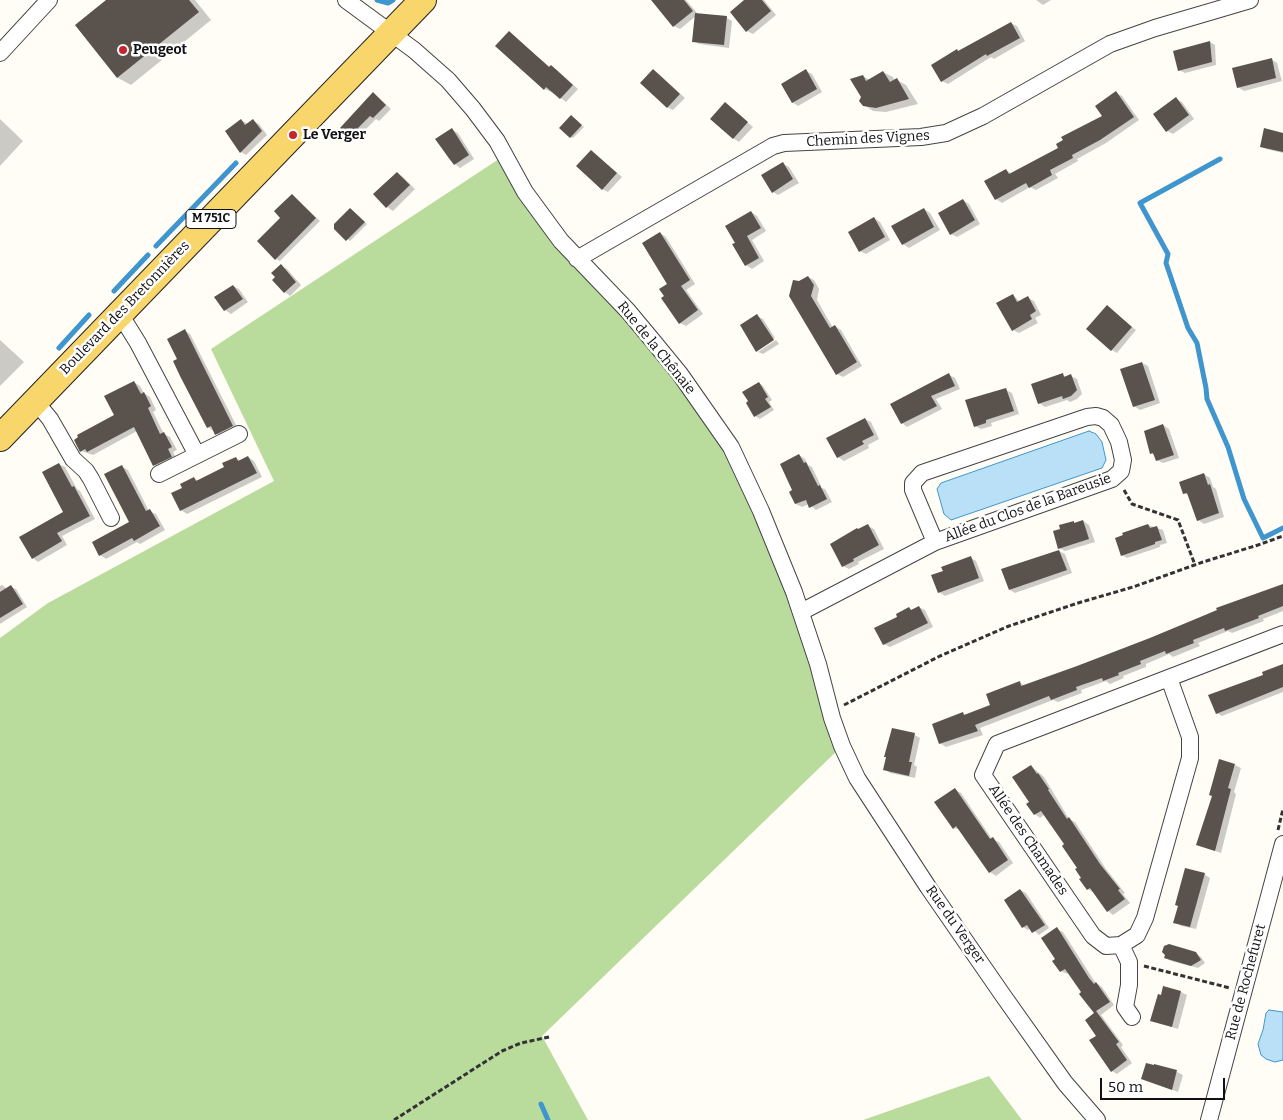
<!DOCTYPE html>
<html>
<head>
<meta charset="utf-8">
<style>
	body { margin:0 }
	#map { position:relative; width:1283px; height:1120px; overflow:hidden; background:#fffdf5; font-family:Bitter,serif }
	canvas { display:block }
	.scale { position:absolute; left:1100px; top:1078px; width:125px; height:22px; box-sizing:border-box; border:2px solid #111; border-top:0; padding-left:6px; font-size:15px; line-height:18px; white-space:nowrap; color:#111; -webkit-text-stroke:4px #fff; paint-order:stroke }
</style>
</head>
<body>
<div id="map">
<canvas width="1283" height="1120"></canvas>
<div class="scale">50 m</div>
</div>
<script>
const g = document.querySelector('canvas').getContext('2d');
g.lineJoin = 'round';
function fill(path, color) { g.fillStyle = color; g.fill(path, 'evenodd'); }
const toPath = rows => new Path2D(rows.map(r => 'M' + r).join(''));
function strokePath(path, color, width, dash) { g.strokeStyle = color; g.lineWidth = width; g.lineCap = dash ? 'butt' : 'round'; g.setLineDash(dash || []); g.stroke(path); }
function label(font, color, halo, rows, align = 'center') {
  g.font = font + ' Bitter,serif'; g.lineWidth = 5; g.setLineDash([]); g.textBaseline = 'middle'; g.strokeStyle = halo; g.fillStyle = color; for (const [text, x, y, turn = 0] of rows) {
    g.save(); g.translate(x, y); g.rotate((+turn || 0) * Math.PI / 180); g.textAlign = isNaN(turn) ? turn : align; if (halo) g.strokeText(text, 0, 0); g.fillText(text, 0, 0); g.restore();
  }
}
const forest = toPath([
	[505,155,525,192,680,374,761,511,842,746,542,1036,588,1120,0,1120,0,638,48,603,274,481,211,349],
	[989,1076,1022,1120,863,1120]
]);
const water = toPath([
	[1089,431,1096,434,1102,442,1106,460,1102,468,951,520,944,514,937,489,941,483,1089,431],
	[1269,1010,1283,1012,1283,1060,1275,1062,1266,1059,1261,1055,1258,1044,1263,1030,1266,1013,1269,1010]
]);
const shadow = toPath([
	[108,0,195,0,211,20,131,85,118,78,76,26],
	[653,0,686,0,698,14,727,18,732,21,729,48,699,44,693,41,696,16,680,29,674,26],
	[746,0,764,0,776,15,753,34,747,31],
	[1036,0,1051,0,1043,5],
	[1011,23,1017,26,1025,41,994,59,991,57,948,84,942,81,957,50,959,52],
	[509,33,550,67,551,66,557,70,578,89,566,102,552,91,551,92,545,89],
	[1210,42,1215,45,1216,65,1185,73,1179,70],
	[1271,59,1277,63,1282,81,1244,91,1238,87],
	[653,71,659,74,685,98,673,110,667,107],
	[806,71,812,74,822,92,798,106,792,102],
	[883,72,893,77,895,81,897,80,906,85,918,104,886,112,873,111,864,105,863,76,870,80],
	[373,93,391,109,379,121,376,119,356,139,350,136],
	[1116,93,1122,96,1139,120,1106,143,1077,159,1078,161,1055,174,1058,178,1036,190,1030,187,1002,203,996,199,1006,170,1012,174,1059,148,1103,117],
	[1176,99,1182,102,1194,119,1173,134,1167,131],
	[725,103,753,127,739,142,733,138],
	[573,118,584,127,573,138,570,137],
	[0,119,23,141,0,166],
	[241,120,248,124,253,121,259,124,267,135,246,155,241,152],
	[452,130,458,133,474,159,460,168,449,159,437,140],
	[1283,136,1283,153,1266,149,1261,146],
	[591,151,622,177,608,192,602,189],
	[783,164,789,167,799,183,778,195,773,192],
	[397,174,403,177,415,189,393,211,387,207,374,194],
	[292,195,320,221,280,261,276,259],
	[963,200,969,204,980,224,957,237,951,234],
	[351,209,367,224,350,241,336,229],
	[924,209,930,213,940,230,909,248,903,244],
	[751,212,757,216,766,231,752,240,764,261,752,269,746,265,736,243],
	[874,218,880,222,890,240,866,254,860,251],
	[660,233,666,237,695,284,686,290,703,314,686,326,680,323,666,297,668,284],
	[281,266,287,269,301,285,290,296,285,292],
	[808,277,814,280,819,289,817,300,833,328,835,326,841,330,862,366,843,377,837,374,799,282],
	[233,286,239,289,248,302,231,314,225,310],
	[1013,295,1020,302,1028,298,1034,301,1041,315,1035,318,1038,323,1019,333,1013,330],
	[1107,307,1136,330,1117,353,1112,350],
	[757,316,763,319,775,338,758,349,758,351],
	[185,331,190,334,238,429,222,437,208,427,179,360],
	[0,340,24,362,0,386],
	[776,340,779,344,763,354,758,352],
	[1142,363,1148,366,1160,403,1140,410,1134,406],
	[949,375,955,378,960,389,936,399,942,409,907,427,902,423],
	[1062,375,1067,377,1071,376,1077,379,1082,394,1077,399,1070,402,1067,400,1045,407,1039,403],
	[134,382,140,386,144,393,150,397,156,410,153,412,164,434,170,437,177,450,173,452,177,460,160,468,154,465,137,431,93,455,81,451,115,415],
	[759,383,763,386,772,400,769,402,774,410,760,419,755,416,747,403],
	[1006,390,1012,393,1019,414,991,423,992,426,981,429,975,426],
	[865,419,871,422,879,439,868,445,869,448,844,461,838,457],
	[1163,425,1169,429,1179,458,1163,463,1157,460,1155,456,1151,453],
	[799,455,805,459,808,465,812,467,821,486,818,486,822,491,822,488,825,489,832,502,816,510,809,504,802,507,796,504,794,490],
	[248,457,254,461,262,477,187,514,181,510,184,488,194,478,199,481,226,468,236,458,241,461],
	[59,464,65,467,77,489,80,491,95,519,62,536,67,545,38,562,33,558,64,512],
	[122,467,128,470,149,511,156,514,165,530,140,544,137,542,106,559,100,555,130,522],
	[1204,474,1210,478,1213,487,1216,489,1224,517,1204,524,1198,520,1190,496,1184,493],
	[1083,521,1089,525,1095,542,1065,551,1059,548,1074,522,1076,524],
	[1148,525,1163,530,1167,543,1160,545,1160,547,1127,558,1122,555],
	[868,526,874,529,884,549,858,562,859,564,849,569,843,566],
	[1059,551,1065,554,1072,573,1015,593,1010,590],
	[971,558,976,561,984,581,945,596,939,592,944,572],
	[2,585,7,589,11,587,16,589,27,607,0,624,0,586],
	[1283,585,1283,611,1263,619,1264,621,1232,633,1228,631,1198,643,1200,646,1173,657,1169,654,1146,664,1146,667,1123,676,1124,678,1110,684,1106,681,1081,690,1082,693,1058,702,1053,700,980,728,983,735,946,747,940,743,962,713,967,716,992,706,1019,682,1025,686,1077,667],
	[919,607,925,610,933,627,890,647,884,644,899,617,909,609,912,610],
	[1283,665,1283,692,1222,716,1217,713],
	[915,735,920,738,914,765,917,767,915,778,890,773,884,769],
	[1235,765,1241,768,1234,792,1236,794,1221,853,1198,845],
	[1031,766,1044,777,1069,819,1075,822,1106,869,1125,893,1123,894,1130,903,1113,915,1108,911,1094,893,1088,889,1066,844,1045,814,1040,818,1035,814,1031,803],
	[955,790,961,793,992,839,999,842,1013,863,996,876,990,872,961,830,954,828],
	[1204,874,1210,878,1196,929,1181,926,1175,922],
	[1020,890,1026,893,1049,928,1039,935,1031,928,1028,930,1023,927],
	[1057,929,1063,932,1095,982,1102,987,1114,1005,1101,1015,1123,1045,1121,1047,1132,1063,1117,1074,1112,1071,1098,1036,1095,1014,1069,972,1067,974,1061,971,1056,959],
	[1195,953,1201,957,1205,963,1198,968,1171,961,1165,958],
	[1164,988,1181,992,1187,995,1178,1029,1158,1023,1152,1020],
	[1155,1065,1177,1072,1183,1075,1178,1092,1142,1078]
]);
const stream = toPath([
	[377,0,388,3,393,0],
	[1220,159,1140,203,1168,254,1166,263,1188,328,1197,343,1206,388,1207,399,1228,447,1244,499,1263,538,1283,528],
	[156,246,236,163],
	[114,291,148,255],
	[59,348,89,315],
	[541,1104,548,1120]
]);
const building = toPath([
	[106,0,189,0,199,12,117,78,75,25],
	[651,0,684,0,693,11,673,27],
	[744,0,762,0,771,11,746,32,730,12],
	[695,13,727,16,724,45,692,42],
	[1011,22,1020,38,987,56,986,54,941,82,931,65,957,49,958,51],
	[509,31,549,67,551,65,573,85,560,99,546,87,544,90,495,46],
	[1210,41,1212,62,1178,71,1173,51],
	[1272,58,1276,78,1237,88,1232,68],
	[653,69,680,94,667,108,640,83],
	[806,69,817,89,792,103,781,84],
	[883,71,890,82,897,78,909,99,876,108,863,106,859,101,861,97,850,79,863,75,866,81],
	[1116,91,1134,117,1100,140,1072,155,1073,158,1050,170,1052,175,1029,188,1026,183,995,200,984,181,1006,169,1009,174,1058,148,1056,144,1063,140,1061,137,1102,116,1095,106],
	[373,92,386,105,373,118,370,116,349,137,340,128],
	[1176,97,1189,115,1166,132,1153,114],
	[725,102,748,122,733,139,710,119],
	[571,115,582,125,570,138,559,128],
	[241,119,245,125,253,119,262,131,240,153,225,131],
	[452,128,469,155,454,165,435,139],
	[1264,128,1283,133,1283,152,1260,147],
	[591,150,617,173,602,190,576,166],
	[783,162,793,179,772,193,761,175],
	[397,172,410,185,386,208,373,194],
	[292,194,316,218,275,260,257,241,280,218,274,211],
	[963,199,975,220,950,235,938,213],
	[350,208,365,222,346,241,334,229,334,224],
	[924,208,934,227,902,245,891,226],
	[751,211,761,228,747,236,759,258,745,266,732,244,735,243,725,226],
	[874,217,885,237,859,252,848,232],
	[660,232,690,280,681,286,698,310,679,324,661,298,664,296,659,289,667,284,642,243],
	[281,264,296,282,284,293,272,280,275,277,271,273],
	[808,276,814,285,811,296,830,328,835,325,857,362,836,375,789,296,793,280,799,281],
	[233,285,243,299,224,311,214,297],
	[1013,294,1017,302,1028,296,1036,311,1030,315,1032,319,1012,331,996,303],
	[1107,305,1132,327,1111,351,1086,329],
	[757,314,774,340,756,352,740,325],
	[185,329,233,426,215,435,211,426,207,428,180,376,173,361,177,359,167,339],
	[1142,362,1155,400,1133,407,1120,369],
	[949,373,955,386,931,396,937,406,901,424,890,404],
	[1063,373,1064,377,1071,374,1077,390,1071,396,1063,399,1062,396,1038,404,1031,384],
	[134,381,141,394,144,392,151,406,148,408,160,434,164,432,172,447,168,449,172,457,153,466,134,427,87,452,85,449,80,452,74,440,78,437,77,435,114,415,104,396],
	[759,382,768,397,765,399,771,407,754,417,746,403,748,401,742,392],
	[1006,388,1014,411,986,420,986,423,974,427,965,400],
	[865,418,874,435,862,441,864,444,837,458,826,438],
	[1163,424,1174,455,1156,461,1153,453,1150,454,1144,431],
	[799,454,804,463,806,462,818,486,820,485,827,499,809,508,806,500,795,504,789,492,792,490,780,464],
	[248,456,257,473,180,511,171,493,182,488,180,484,194,477,196,481,224,467,222,463,236,457,238,461],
	[59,463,72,487,74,486,90,516,57,533,62,541,32,559,19,537,63,512,42,472],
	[122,465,146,511,150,509,160,526,134,541,132,538,99,556,92,542,129,522,104,474],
	[1204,473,1208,485,1210,484,1219,513,1197,521,1187,493,1183,494,1179,482],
	[1083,520,1089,539,1058,549,1053,531,1060,529,1059,525,1074,521,1074,523],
	[868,524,879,545,853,559,854,561,842,567,830,544,857,528,858,529],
	[1148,524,1150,528,1157,526,1162,540,1155,542,1155,544,1121,556,1115,538,1123,535,1122,533],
	[1059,550,1067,570,1009,590,1001,569],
	[971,556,979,578,938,593,931,575,943,571,941,567],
	[1283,584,1283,606,1258,616,1259,618,1225,631,1224,628,1193,640,1194,643,1166,654,1165,651,1140,661,1141,664,1118,673,1119,675,1103,681,1102,678,1076,687,1077,690,1051,700,1049,696,975,725,978,731,939,744,932,724,963,712,964,715,990,705,986,694,1020,681,1021,686,1077,666,1150,638,1217,610,1216,608],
	[11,585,23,604,0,618,0,592],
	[919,606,928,623,883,645,874,628,897,617,896,614,909,607,911,610],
	[1283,664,1283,687,1216,714,1208,695,1263,675,1262,672],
	[892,728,915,733,909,762,912,762,909,776,883,770,886,757,884,757],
	[1219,759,1235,764,1228,788,1231,789,1215,851,1196,845,1212,796,1209,795],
	[1031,765,1037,774,1038,773,1049,789,1048,790,1067,819,1069,817,1100,864,1120,889,1118,890,1125,899,1107,912,1090,888,1087,890,1079,879,1081,878,1075,869,1077,868,1062,846,1064,844,1041,811,1034,815,1026,804,1029,802,1012,777],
	[955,788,990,839,993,837,1008,860,989,873,956,826,953,829,934,802],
	[1185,868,1205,873,1190,927,1173,923,1178,906,1175,905],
	[1020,889,1045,925,1032,933,1027,925,1022,928,1004,900],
	[1057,927,1089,978,1094,984,1096,982,1110,1002,1096,1011,1119,1042,1116,1044,1127,1060,1111,1072,1089,1040,1096,1036,1085,1020,1094,1013,1079,994,1081,992,1065,969,1060,972,1052,961,1055,959,1041,938],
	[1169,944,1196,952,1201,960,1191,966,1164,958,1165,955,1162,952,1164,946],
	[1163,986,1181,991,1172,1027,1150,1021,1158,994,1161,995],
	[1146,1063,1154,1065,1154,1064,1177,1070,1172,1090,1141,1079]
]);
const path = toPath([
	[1124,490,1132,504,1178,520,1195,565],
	[844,705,940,656,1009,626,1078,603,1133,587,1203,562,1258,545,1283,536],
	[1278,830,1283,809],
	[1144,966,1230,988],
	[394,1120,502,1051,521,1043,549,1037]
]);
const minor = toPath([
	[346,0,414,50,448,80,473,109,497,141,525,192,561,241,628,311,653,341,680,374,731,447,761,511,794,592,818,664,832,718,842,746,857,778,928,887,1002,994,1065,1083,1097,1120],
	[0,53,49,0],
	[577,259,773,146,784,143,921,137,946,133,983,116,1110,44,1155,28,1250,0],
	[120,314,138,343,197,455,239,434],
	[35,401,50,419,73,459,86,471,91,479,111,518],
	[159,474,197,455],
	[801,612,935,542,1112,479,1121,471,1123,460,1119,442,1111,425,1103,418,1096,416,1087,417,922,473,913,483,913,490,935,542],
	[1169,678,1190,737,1190,758,1145,918,1137,935,1121,945,1106,946,1093,936,983,775,997,744,1283,634],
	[1121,945,1129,962,1129,985,1125,1007,1132,1017],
	[1209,1120,1283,844]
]);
const primary = toPath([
	[0,438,423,0]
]);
const markers = [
	[123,50,5,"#c4262e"],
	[293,135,5,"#c4262e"]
];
const shields = [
	[211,219,50]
];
const shieldNames = [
	["M 751C",211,219]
];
const poiNames = [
	["Peugeot",133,50],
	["Le Verger",303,135]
];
const streetNames = [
	["Chemin des Vignes",868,139,-3],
	["Boulevard des Bretonnières",125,308,-46],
	["Rue de la Chênaie",656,348,51],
	["Allée du Clos de la Bareusie",1028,508,-20],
	["Allée des Chamades",1028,840,56],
	["Rue du Verger",955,925,55],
	["Rue de Rochefuret",1246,982,-75]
];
fill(forest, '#b9dc9c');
fill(water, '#b9e0f7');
strokePath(water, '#3f96cf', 1);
fill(shadow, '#0003');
strokePath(stream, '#3f96cf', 5);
fill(building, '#5a524d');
strokePath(minor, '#444', 18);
strokePath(primary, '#222', 28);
strokePath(path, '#333', 3, [5, 2.5]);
strokePath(minor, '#fff', 16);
strokePath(primary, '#f9d66b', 26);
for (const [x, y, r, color] of markers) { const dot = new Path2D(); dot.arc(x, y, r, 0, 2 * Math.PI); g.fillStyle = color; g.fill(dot); strokePath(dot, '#fff', 2); }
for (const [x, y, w] of shields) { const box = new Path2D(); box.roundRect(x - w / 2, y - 9.5, w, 19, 4); g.fillStyle = '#fff'; g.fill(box); strokePath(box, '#111', 1); }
label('bold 12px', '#111', null, shieldNames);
label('bold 14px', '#111', '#fff', poiNames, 'left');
label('14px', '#111', '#fff', streetNames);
</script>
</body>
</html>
